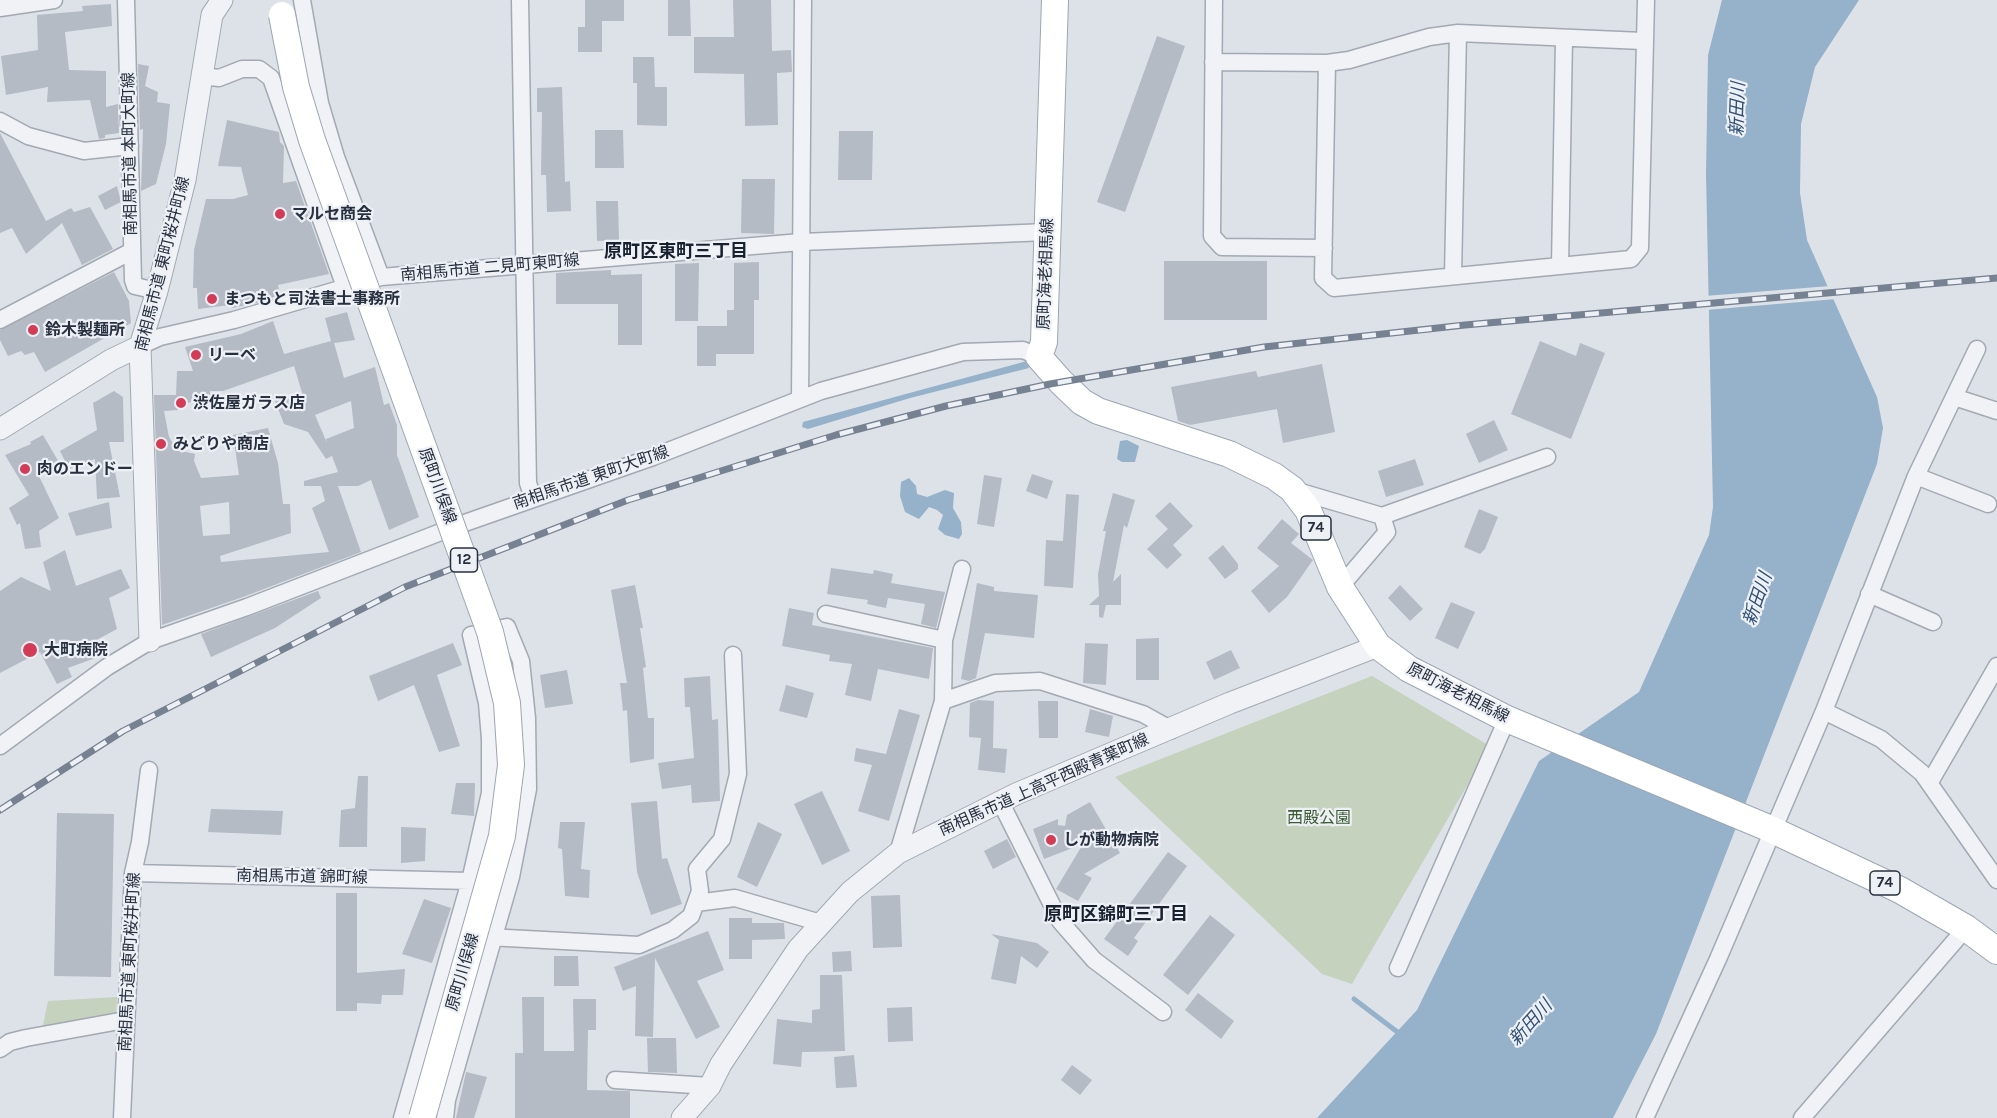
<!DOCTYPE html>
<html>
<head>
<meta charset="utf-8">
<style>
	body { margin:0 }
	canvas { display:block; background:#dde2e8 }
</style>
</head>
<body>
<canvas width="1997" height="1118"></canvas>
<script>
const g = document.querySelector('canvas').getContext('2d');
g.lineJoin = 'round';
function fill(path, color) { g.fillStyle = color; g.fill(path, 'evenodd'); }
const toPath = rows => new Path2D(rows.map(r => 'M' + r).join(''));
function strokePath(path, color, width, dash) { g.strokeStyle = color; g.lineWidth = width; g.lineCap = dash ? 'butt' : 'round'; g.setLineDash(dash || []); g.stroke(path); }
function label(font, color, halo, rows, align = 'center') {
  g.font = font + ' Karla,"Noto Sans JP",sans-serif'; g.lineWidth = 4.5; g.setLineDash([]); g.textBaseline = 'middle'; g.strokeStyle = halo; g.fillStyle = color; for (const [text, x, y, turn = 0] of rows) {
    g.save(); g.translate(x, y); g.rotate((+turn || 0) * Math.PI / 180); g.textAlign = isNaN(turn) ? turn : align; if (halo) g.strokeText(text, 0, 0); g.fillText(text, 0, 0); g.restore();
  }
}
const green = toPath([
	[1372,676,1490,746,1352,984,1322,974,1115,777],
	[117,997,116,1016,42,1030,48,1001]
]);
const water = toPath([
	[1722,0,1859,0,1815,67,1801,124,1800,193,1807,240,1877,397,1883,428,1877,464,1656,1034,1613,1118,1317,1118,1417,1010,1539,761,1639,692,1709,535,1713,507,1706,174,1708,55],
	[1027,361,1029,368,910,398,808,429,802,427,803,422],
	[1127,440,1139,446,1135,462,1122,462,1117,459,1120,441],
	[909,478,916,486,917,494,927,497,945,490,954,493,953,508,961,522,962,534,959,539,945,535,938,529,943,515,937,510,929,507,919,519,905,512,900,496,901,482]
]);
const pier = toPath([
	[1830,286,1836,299,1706,310,1705,296]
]);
const stream = toPath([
	[1354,999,1400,1034]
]);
const building = toPath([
	[585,0,624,0,624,21,602,21,602,52,578,52,578,27,585,27],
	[668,0,690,0,691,36,668,36],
	[733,0,771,0,772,51,791,50,792,72,777,73,778,125,745,126,744,74,694,73,694,37,734,37],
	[111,4,112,26,65,32,69,70,106,71,106,107,118,104,119,133,105,135,105,138,99,139,90,100,47,102,48,87,6,95,1,56,38,50,37,15,83,11,82,6],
	[1157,36,1185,46,1125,212,1097,202],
	[633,57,654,57,655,87,667,87,667,126,637,125,637,83,633,83],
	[138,64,149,66,145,86,158,92,157,102,170,104,166,144,156,184,141,191,143,129,140,130],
	[562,87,565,182,570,181,571,211,547,212,546,175,541,175,542,112,537,112,537,88],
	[227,120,279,132,280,142,284,146,283,183,296,181,329,274,278,285,280,295,256,303,232,308,231,305,198,309,197,288,193,288,194,250,206,199,233,199,248,195,241,167,218,166],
	[595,130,623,130,624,168,595,168],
	[839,131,873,131,872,180,838,180],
	[0,133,46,221,71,208,74,212,90,207,113,249,82,265,62,223,26,254,12,228,0,233],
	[742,179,775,179,774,234,741,233],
	[117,186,121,202,105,210,98,196],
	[596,201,618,201,619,240,597,241],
	[1164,261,1267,261,1267,320,1164,320],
	[759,262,759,300,754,300,754,354,716,354,716,366,697,366,697,326,727,326,727,310,734,310,734,263],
	[699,263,698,321,675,321,675,264],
	[611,270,611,275,642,274,642,345,618,345,618,304,556,304,556,273],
	[114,272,129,301,131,323,45,372,34,352,25,355,21,351,8,356,0,340,0,330],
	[347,312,355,340,334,343,344,378,375,367,384,405,389,403,397,425,397,455,419,517,389,530,371,480,358,486,338,486,361,552,243,597,162,625,154,395,176,395,177,371,193,371,185,347,241,334,273,321,284,354,331,341,325,318],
	[294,366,303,396,275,401,284,424,308,432,326,459,332,456,338,472,304,481,304,486,321,486,325,501,312,508,329,552,221,562,220,556,291,533,290,504,283,504,278,463,268,428,233,435,239,475,201,478,194,461,195,454,177,450,169,437,164,411,178,410,177,407,210,395,210,391,223,391],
	[351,401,354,428,326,439,327,443,315,415],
	[229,502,230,534,203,536,200,506],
	[1540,341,1576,356,1580,343,1605,353,1571,439,1511,414],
	[1322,364,1335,432,1283,443,1277,409,1190,425,1178,421,1171,387,1256,371,1258,377],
	[114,391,123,397,124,442,109,442,120,497,97,499,95,459,69,469,60,451,97,430,93,403],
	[1494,420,1508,450,1479,463,1466,434],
	[43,435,60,464,39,476,59,518,39,531,41,547,25,549,20,523,17,525,9,508,29,495,5,455,31,444,30,442],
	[1415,459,1424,485,1386,497,1378,471],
	[1032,474,1053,481,1047,499,1026,491],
	[984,475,1002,478,994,527,977,524],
	[1113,493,1135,500,1127,528,1124,525,1113,582,1121,574,1121,605,1106,605,1103,618,1099,617,1099,605,1089,605,1099,596,1098,574,1106,531,1103,531],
	[1066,494,1079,495,1073,588,1044,586,1046,540,1063,541],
	[109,502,112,528,76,536,68,513],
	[1170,502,1193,526,1173,545,1182,555,1167,569,1147,549,1168,529,1155,516],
	[1479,509,1498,517,1485,549,1480,554,1464,547],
	[1282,519,1299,534,1291,543,1313,560,1287,597,1269,613,1251,591,1279,566,1257,548],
	[1223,545,1238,564,1238,569,1225,579,1208,558],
	[65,550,76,586,121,569,130,588,109,598,117,629,91,643,98,657,68,668,72,677,57,684,40,652,0,673,0,591,21,577,51,591,43,562],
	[831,568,873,574,874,570,893,574,891,583,945,592,936,628,921,624,925,604,888,598,886,608,867,604,868,600,827,594],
	[977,583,994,587,994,591,1038,595,1034,638,985,633,976,678,969,681,961,679],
	[635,585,643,628,640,628,646,667,643,668,648,718,654,718,654,759,630,763,627,710,623,711,620,683,627,683,611,590],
	[1400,585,1423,609,1410,621,1388,598],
	[318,591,321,598,275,628,211,657,201,634],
	[1451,602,1475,612,1458,649,1435,638],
	[789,608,814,613,812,625,933,648,929,679,878,669,871,701,845,695,852,664,829,661,830,655,782,646],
	[1159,638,1159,680,1136,680,1136,639],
	[453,643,462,665,437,675,460,746,439,752,414,685,378,701,369,676],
	[1085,643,1108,644,1106,685,1083,683],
	[1231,650,1240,668,1214,680,1206,662],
	[567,670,573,704,545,708,540,675],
	[710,676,712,720,718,719,720,801,692,803,691,785,662,789,658,763,694,758,690,707,685,707,684,678],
	[786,685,814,693,807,718,779,711],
	[978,700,994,701,993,748,1007,749,1005,773,978,770,981,738,969,737,970,703],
	[1038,701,1058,701,1058,738,1039,738],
	[899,709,920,715,889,821,858,811,872,765,854,761,856,748,886,754],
	[1090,709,1113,716,1109,737,1085,732],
	[358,776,368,776,367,847,339,847,341,810,355,808],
	[456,783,475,783,474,816,451,814],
	[822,791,850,851,822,865,794,804],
	[657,801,662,859,667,858,682,904,651,915,637,872,631,803],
	[1090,802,1120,853,1084,874,1092,878,1078,901,1056,889,1083,844,1044,859,1033,829,1058,819,1058,825,1065,826,1067,815],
	[211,809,283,811,281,835,208,832],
	[57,813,114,814,111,977,54,976],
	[560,822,585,822,581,869,590,870,589,898,565,896,562,849,558,848],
	[758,822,782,834,757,887,737,877],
	[401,827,426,828,425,861,401,863],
	[1007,839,1016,857,993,869,984,851],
	[1168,852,1187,866,1134,938,1138,941,1128,956,1104,939],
	[336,893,357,893,357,973,405,969,403,995,382,995,381,1004,357,1003,357,1011,336,1011],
	[900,895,902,947,873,948,871,896],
	[424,899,451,908,432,963,402,954],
	[1210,915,1235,935,1188,995,1163,975],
	[729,918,752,918,752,923,784,923,785,939,752,940,752,959,729,959],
	[708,931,724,970,697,981,720,1027,696,1039,655,958,653,1037,635,1036,636,986,623,991,614,967],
	[991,934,1037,943,1049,952,1037,968,1021,956,1016,984,991,979,999,940],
	[851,951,852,971,833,972,832,952],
	[554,956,578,956,579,986,554,986],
	[820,975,842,975,845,1051,802,1052,801,1067,773,1064,777,1019,812,1023,812,1010,820,1009],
	[1198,993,1234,1021,1221,1039,1185,1010],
	[522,997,544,997,544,1051,574,1051,573,999,596,999,596,1030,588,1030,587,1090,630,1091,630,1118,515,1118,515,1053,523,1053],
	[912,1007,913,1041,888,1042,887,1008],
	[647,1038,676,1038,677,1073,648,1072],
	[854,1055,857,1087,836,1088,834,1057],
	[1072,1065,1092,1080,1080,1095,1061,1080],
	[466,1072,487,1077,474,1118,456,1118]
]);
const minor = toPath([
	[126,0,133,280,135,286,157,291],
	[302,0,320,103,336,157,381,277],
	[520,0,528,483,533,498],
	[1214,0,1212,236,1222,247,1324,248],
	[0,8,54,0],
	[1213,62,1327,63,1349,60,1429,37,1458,33,1643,41],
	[1327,63,1323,278,1334,288,1631,259,1640,248,1646,0],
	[202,76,219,78,242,69,259,69,271,78,345,287],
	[0,121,28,136,84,151,130,146],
	[1560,266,1564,38],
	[1453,276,1458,33],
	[0,320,132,251],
	[140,346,160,337,234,320,381,277,801,242,1047,232],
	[1954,397,1997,411],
	[800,399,803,0],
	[1916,476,1988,504],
	[1294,490,1382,516],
	[1340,587,1387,532,1382,516,1547,457],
	[1869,594,1933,622],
	[826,614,944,640],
	[943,701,995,683,1040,681,1143,714,1172,730],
	[1824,711,1916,476,1977,349],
	[0,746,107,667,150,641,247,607,459,525,653,457,821,391,963,352,1023,350,1039,357],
	[1930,782,1997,666],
	[1001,803,1060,921,1094,960,1163,1012],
	[898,853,943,701,944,640,962,569],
	[133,873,470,881],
	[696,903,735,898,821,923],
	[488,937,639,945,673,930,691,916,700,891,697,869,722,839,738,774,733,655],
	[1398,968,1507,719],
	[0,1049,10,1042,26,1038,125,1020],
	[615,1080,710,1086],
	[122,1118,133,873,140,842,149,770],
	[402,1118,470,881,490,793,490,739,487,703,471,635,507,627,521,661,527,718,528,789,511,877,447,1100,445,1118],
	[1645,1118,1718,959,1824,711,1881,739,1922,773,1997,880],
	[1802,1118,1966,928]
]);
const tertiary = toPath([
	[0,429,111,360,140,346],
	[150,641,140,346,157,291,185,180,212,15,222,0],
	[682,1118,710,1086,721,1064,798,949,850,892,898,853,1016,794,1230,703,1378,646]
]);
const primary = toPath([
	[1055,0,1044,342,1039,357,1061,382,1082,402,1098,411,1229,454,1274,476,1292,489,1308,510,1340,587,1378,646,1409,669,1507,719,1766,827,1900,890,1966,928,1997,951]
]);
const rail = toPath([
	[0,810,123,731,405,587,628,500,836,435,946,406,1050,384,1264,347,1465,325,1997,278]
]);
const primaryBridge = toPath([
	[282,15,296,87,312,140,490,632,507,703,511,765,502,836,422,1118]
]);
const markers = [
	[280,214,6,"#d33c57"],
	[212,299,6,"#d33c57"],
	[33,330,6,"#d33c57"],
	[196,355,6,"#d33c57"],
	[181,403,6,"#d33c57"],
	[161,444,6,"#d33c57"],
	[25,469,6,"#d33c57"],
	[30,650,8,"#d33c57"],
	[1051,840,6,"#d33c57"]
];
const shields = [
	[1316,528,30],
	[464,560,27],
	[1885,883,30]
];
const shieldNames = [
	["74",1316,528],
	["12",464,560],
	["74",1885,883]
];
const streetNames = [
	["南相馬市道 本町大町線",130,154,-91],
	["南相馬市道 東町桜井町線",163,264,-76],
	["南相馬市道 二見町東町線",490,268,-5],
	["原町海老相馬線",1046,274,-88],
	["南相馬市道 東町大町線",591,478,-19],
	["原町川俣線",437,486,70],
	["原町海老相馬線",1458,693,27],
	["南相馬市道 上高平西殿青葉町線",1044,785,-24],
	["南相馬市道 錦町線",302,877,1],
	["南相馬市道 東町桜井町線",130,962,-87],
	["原町川俣線",463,972,-74]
];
const poiNames = [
	["マルセ商会",292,214],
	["まつもと司法書士事務所",224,299],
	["鈴木製麺所",45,330],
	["リーベ",208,355],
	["渋佐屋ガラス店",193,403],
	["みどりや商店",173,444],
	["肉のエンドー",37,469],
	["大町病院",44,650],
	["しが動物病院",1063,840]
];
const parkNames = [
	["西殿公園",1319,818]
];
const waterNames = [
	["新田川",1738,109,-88],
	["新田川",1758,599,-71],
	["新田川",1531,1023,-48]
];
const neighbourhoodNames = [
	["原町区東町三丁目",676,252],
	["原町区錦町三丁目",1116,915]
];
fill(green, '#c4d2be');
fill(water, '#96b1ca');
fill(pier, '#dde2e8');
strokePath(stream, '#96b1ca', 5);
fill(building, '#b4bbc5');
strokePath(minor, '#a2a9b2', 19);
strokePath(tertiary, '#a2a9b2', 23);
strokePath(primary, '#9ca6b4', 28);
strokePath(minor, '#f0f2f6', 16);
strokePath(tertiary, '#f0f2f6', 21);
strokePath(primary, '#fff', 26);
strokePath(rail, '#768192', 7);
strokePath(rail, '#edf0f5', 4.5, [14]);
strokePath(primaryBridge, '#9ca6b4', 28, []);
strokePath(primaryBridge, '#fff', 26);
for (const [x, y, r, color] of markers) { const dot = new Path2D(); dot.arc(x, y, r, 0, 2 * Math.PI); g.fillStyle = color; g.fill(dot); strokePath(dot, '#edf0f5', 2); }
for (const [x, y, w] of shields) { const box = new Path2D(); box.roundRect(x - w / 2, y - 12, w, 24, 4.5); g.fillStyle = '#edf0f5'; g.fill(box); strokePath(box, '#26303f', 1.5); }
label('bold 15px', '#26303f', null, shieldNames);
label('16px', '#26303f', '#edf0f5', streetNames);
label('bold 16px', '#26303f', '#edf0f5', poiNames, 'left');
label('16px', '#3c5b33', '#edf0f5', parkNames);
label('italic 18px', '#2f5074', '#edf0f5', waterNames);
label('bold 18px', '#18212f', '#edf0f5', neighbourhoodNames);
</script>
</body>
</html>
